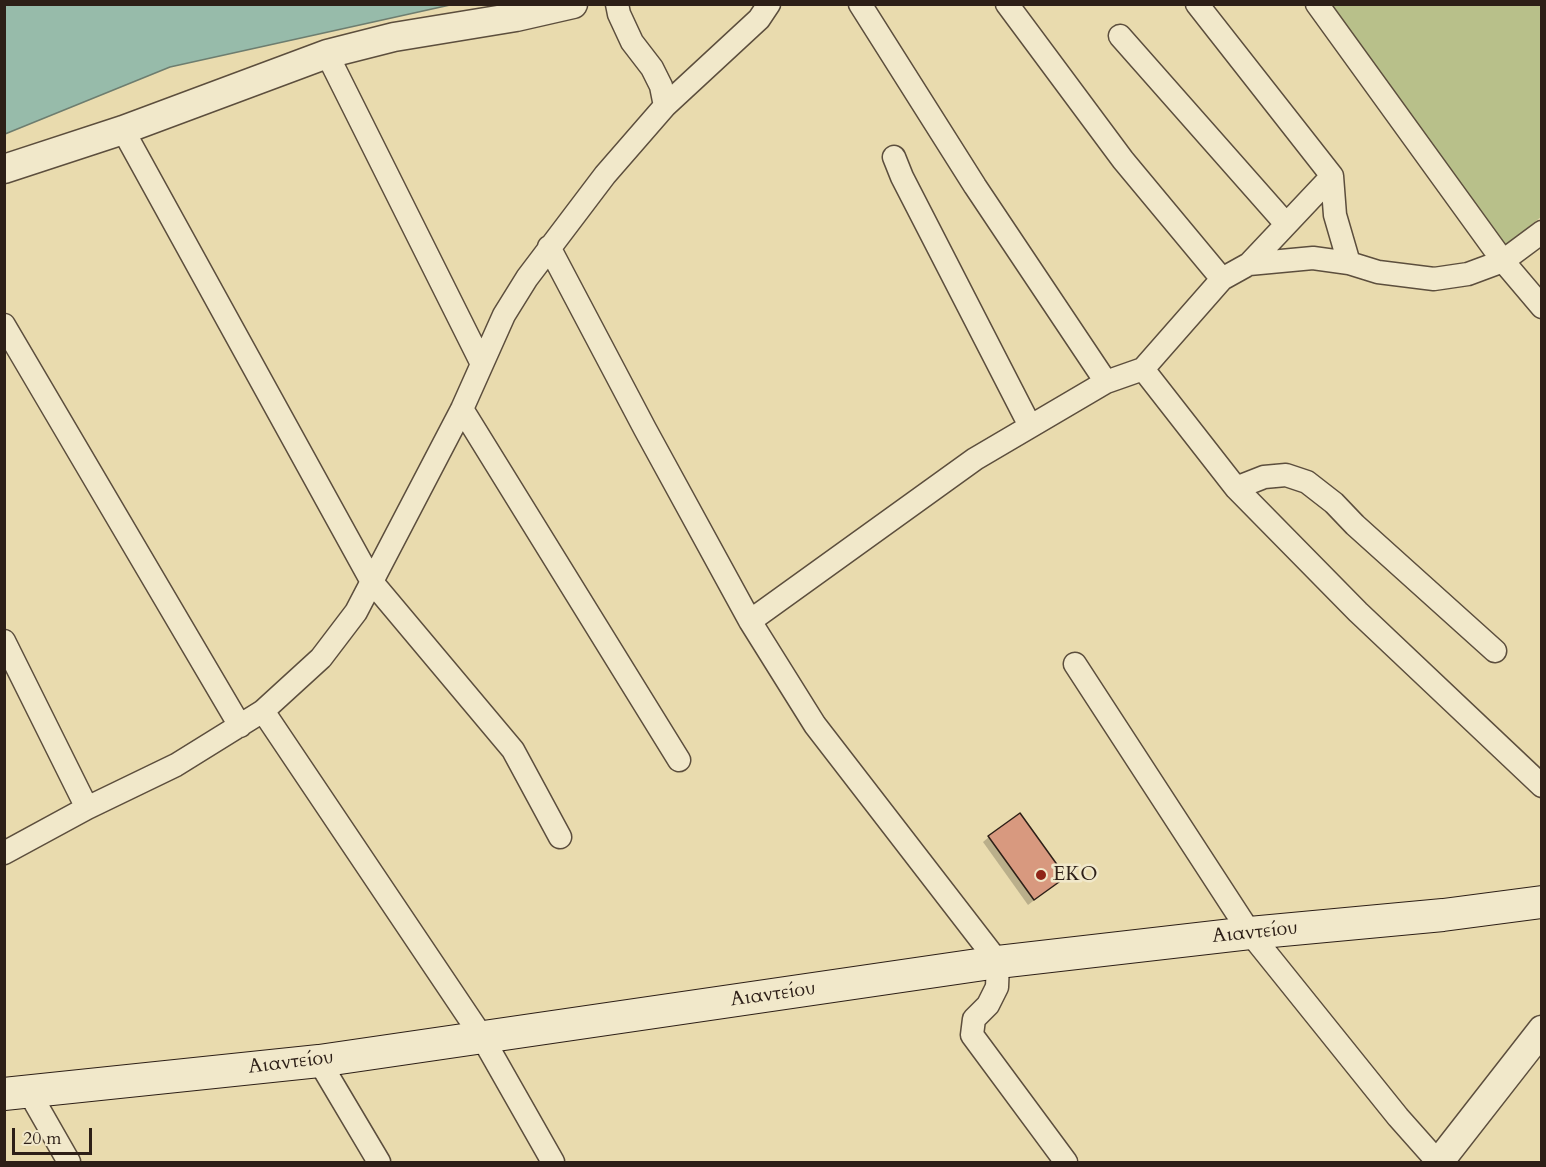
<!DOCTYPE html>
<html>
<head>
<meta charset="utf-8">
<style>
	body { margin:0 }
	#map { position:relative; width:1546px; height:1167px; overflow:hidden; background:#e9dbae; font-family:Cardo,serif }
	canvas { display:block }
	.frame { position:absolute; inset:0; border:6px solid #2d1f17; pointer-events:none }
	.scale { position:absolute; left:12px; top:1128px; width:80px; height:27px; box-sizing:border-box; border:3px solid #2d1f17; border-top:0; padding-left:8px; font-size:18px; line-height:21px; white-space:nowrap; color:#2d1f17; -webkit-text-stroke:4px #f1e8ca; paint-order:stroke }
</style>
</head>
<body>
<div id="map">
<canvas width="1546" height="1167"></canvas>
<div class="frame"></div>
<div class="scale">20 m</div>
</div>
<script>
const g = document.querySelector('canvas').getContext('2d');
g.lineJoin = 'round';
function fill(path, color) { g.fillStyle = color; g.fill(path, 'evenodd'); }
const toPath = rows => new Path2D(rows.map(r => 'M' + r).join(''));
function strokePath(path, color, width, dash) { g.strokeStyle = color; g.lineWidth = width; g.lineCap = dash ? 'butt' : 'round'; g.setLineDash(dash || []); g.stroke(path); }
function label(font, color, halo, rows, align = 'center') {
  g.font = font + ' Cardo,serif'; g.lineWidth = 5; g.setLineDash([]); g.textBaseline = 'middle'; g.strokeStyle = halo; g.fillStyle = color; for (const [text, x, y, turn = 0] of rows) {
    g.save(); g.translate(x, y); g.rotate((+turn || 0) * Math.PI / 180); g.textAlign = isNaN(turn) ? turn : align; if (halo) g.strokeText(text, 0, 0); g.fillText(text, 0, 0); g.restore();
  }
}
const green = toPath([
	[1325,5,1541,5,1541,217,1503,247]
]);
const water = toPath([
	[5,4,450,4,450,5,170,67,5,134,5,4]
]);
const shadow = toPath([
	[989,837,1064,877,1028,905,983,842]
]);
const building = toPath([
	[1020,813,1066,877,1034,900,988,836,1020,813]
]);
const minor = toPath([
	[617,4,619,14,632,42,652,68,661,86,665,106],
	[860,4,975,186,1106,382,1143,369,1236,488,1358,612,1542,786],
	[1007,4,1123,160,1222,279],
	[1197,4,1332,176,1335,215,1349,263],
	[1317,4,1503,261,1542,307],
	[1120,36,1286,224],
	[327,54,482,364],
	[123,130,372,582,513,750,560,837],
	[894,157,902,177,1030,426],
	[549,247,645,429,750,621,815,725,998,962,997,987,988,1005,974,1019,972,1035,1066,1162],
	[1249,264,1332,176],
	[4,325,240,726],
	[1143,369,1222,279,1249,264,1313,258,1349,263,1378,272,1434,279,1468,274,1503,261,1542,232],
	[462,409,679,760],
	[1236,488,1264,477,1286,475,1307,482,1334,503,1355,525,1495,651],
	[750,621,975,459,1106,382],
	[4,641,87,808],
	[1075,664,1250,933,1398,1117,1438,1162],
	[263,711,482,1037,553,1162],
	[4,853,87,808,176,765,263,711,321,658,356,612,462,409,504,315,527,278,605,175,665,106,759,19,769,4],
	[319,1061,379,1162],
	[29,1092,69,1162]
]);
const tertiary = toPath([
	[4,169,123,130,327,54,394,37,516,17,573,4],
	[1439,1162,1542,1030]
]);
const secondary = toPath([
	[4,1094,319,1061,998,962,1250,933,1443,915,1542,902]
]);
const markers = [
	[1041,875,6,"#8f2418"]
];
const poiNames = [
	["EKO",1053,875]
];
const streetNames = [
	["Αιαντείου",1255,933,-6],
	["Αιαντείου",773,995,-8],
	["Αιαντείου",291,1063,-7]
];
fill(green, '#b8c08a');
fill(water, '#97bbaa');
strokePath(water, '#6d7d6f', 1.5);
fill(shadow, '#0003');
fill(building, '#d8997f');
strokePath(building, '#2d1f17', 1.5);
strokePath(minor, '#5c4e3d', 25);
strokePath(tertiary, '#5c4e3d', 31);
strokePath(secondary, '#2d1f17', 34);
strokePath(minor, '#f1e8ca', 22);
strokePath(tertiary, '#f1e8ca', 28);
strokePath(secondary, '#f1e8ca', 32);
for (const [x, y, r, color] of markers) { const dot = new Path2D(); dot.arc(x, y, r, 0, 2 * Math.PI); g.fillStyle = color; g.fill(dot); strokePath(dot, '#f1e8ca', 2); }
label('20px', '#2d1f17', '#f1e8ca', poiNames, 'left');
label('20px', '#2d1f17', '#f1e8ca', streetNames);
</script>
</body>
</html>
